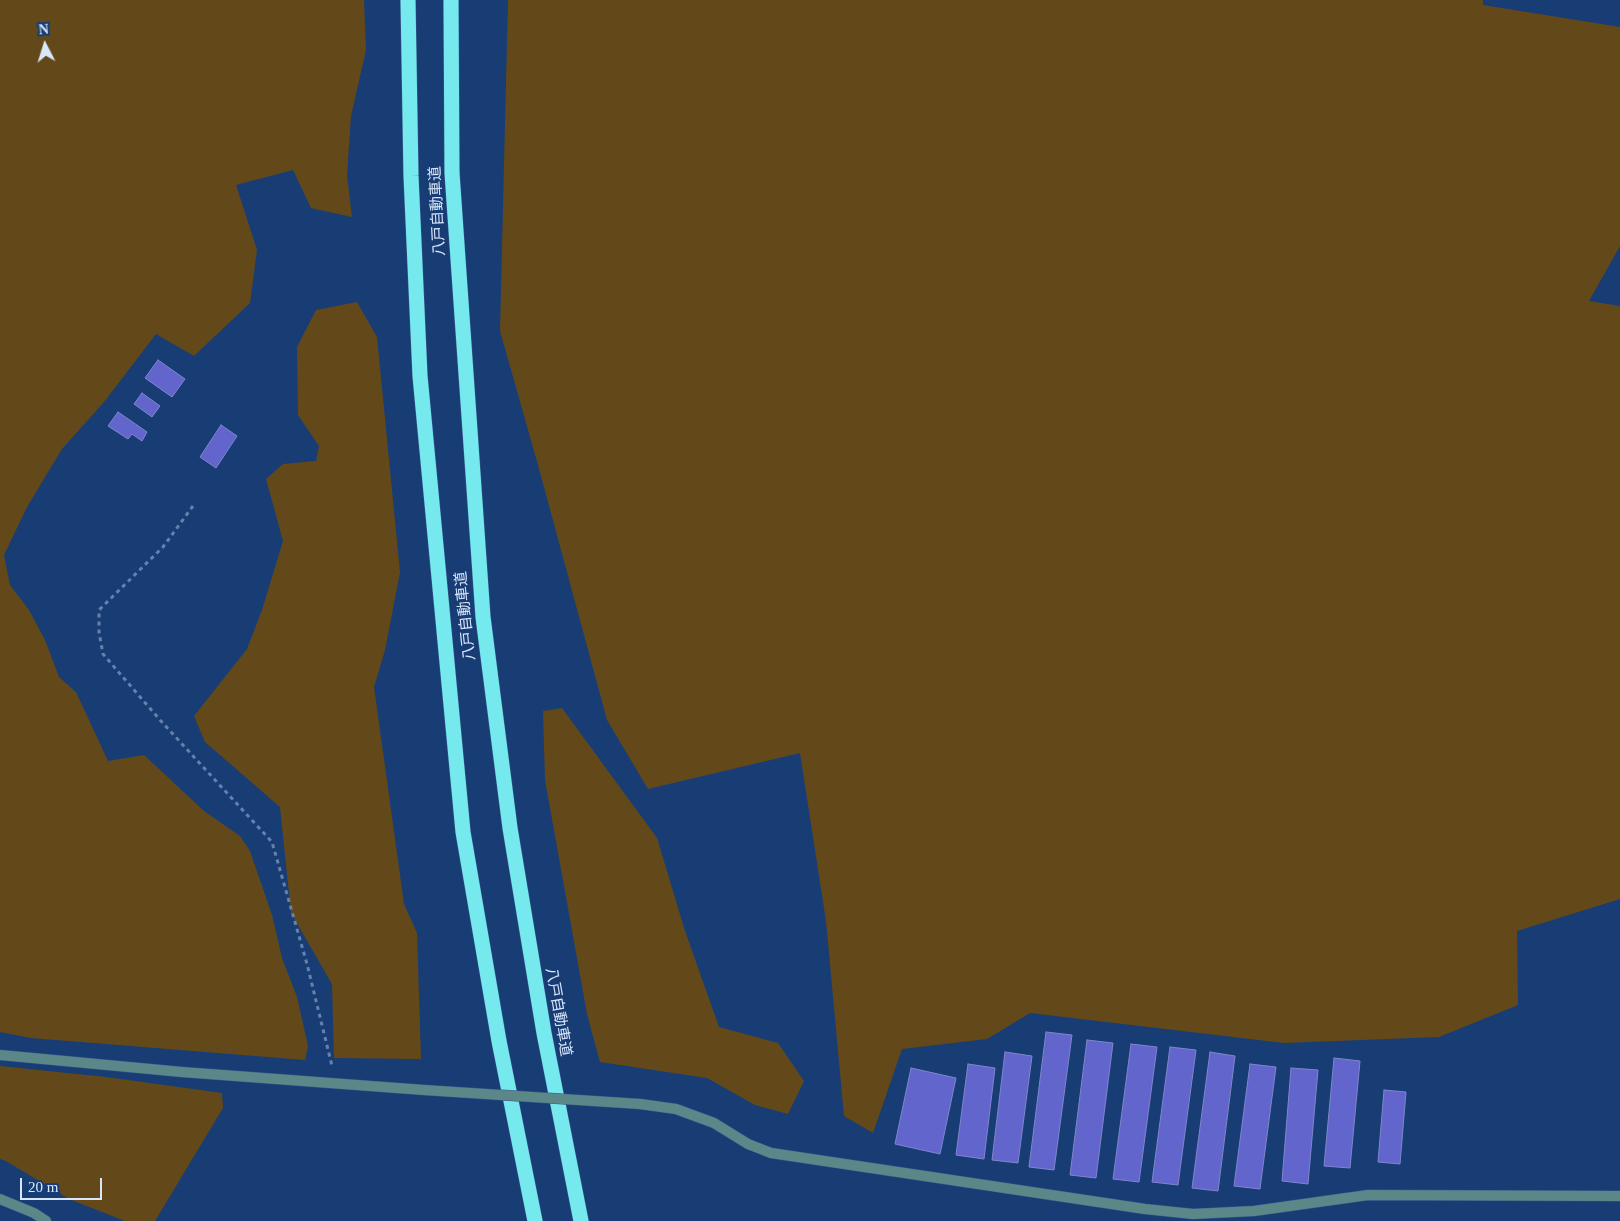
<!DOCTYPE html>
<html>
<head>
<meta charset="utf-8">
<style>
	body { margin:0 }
	#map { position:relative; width:1620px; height:1221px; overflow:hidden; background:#183d75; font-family:"Times New Roman",serif }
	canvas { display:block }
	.north { position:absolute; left:20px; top:20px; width:50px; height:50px; -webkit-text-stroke:4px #183d75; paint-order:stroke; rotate:355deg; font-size:14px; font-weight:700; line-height:20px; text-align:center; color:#d9e6fb }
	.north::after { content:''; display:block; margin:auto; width:18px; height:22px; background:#d9e6fb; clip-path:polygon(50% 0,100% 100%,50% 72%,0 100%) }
	.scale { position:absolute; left:20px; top:1178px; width:82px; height:22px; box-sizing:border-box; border:2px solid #d9e6fb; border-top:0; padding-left:6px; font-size:15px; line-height:18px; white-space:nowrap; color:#d9e6fb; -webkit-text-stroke:4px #183d75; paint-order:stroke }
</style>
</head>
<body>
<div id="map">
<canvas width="1620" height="1221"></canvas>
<div class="north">N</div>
<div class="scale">20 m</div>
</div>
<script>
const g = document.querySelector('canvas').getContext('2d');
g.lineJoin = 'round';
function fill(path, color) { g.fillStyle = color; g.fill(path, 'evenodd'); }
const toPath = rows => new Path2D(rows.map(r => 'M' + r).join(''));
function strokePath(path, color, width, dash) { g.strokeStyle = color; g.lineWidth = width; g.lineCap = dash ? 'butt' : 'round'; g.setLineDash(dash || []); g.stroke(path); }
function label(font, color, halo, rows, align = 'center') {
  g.font = font + ' "Times New Roman","Noto Sans JP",serif'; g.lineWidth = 5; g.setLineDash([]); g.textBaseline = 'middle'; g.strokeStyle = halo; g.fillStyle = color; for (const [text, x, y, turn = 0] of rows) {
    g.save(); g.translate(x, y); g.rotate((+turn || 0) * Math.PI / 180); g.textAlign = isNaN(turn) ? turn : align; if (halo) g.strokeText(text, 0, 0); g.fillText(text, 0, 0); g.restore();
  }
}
const green = toPath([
	[0,0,364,0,366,50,351,116,347,175,352,217,311,208,293,170,236,185,257,250,250,303,194,356,156,334,104,402,62,449,27,507,4,555,10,585,29,610,45,640,59,677,76,692,108,761,144,755,204,811,240,836,250,851,272,915,282,958,297,997,308,1046,305,1060,31,1038,0,1032],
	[508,0,1483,0,1483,5,1620,27,1620,246,1589,301,1620,306,1620,899,1517,931,1518,1005,1439,1037,1284,1043,1030,1013,987,1039,902,1049,873,1133,844,1116,826,921,800,753,648,789,607,720,538,465,500,331],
	[357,302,377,337,400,572,385,650,374,687,404,904,417,933,421,1059,334,1058,332,984,291,913,280,807,205,742,194,716,247,649,262,610,283,541,266,479,283,464,316,461,319,446,298,415,297,347,316,310],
	[562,708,657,838,685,931,719,1027,778,1043,804,1081,788,1114,755,1105,707,1078,600,1062,587,1014,545,780,543,711],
	[0,1066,106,1077,222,1093,223,1108,155,1221,125,1221,69,1199,6,1161,0,1159]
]);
const building = toPath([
	[158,360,185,379,172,397,145,378,158,360],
	[142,393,160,406,152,417,134,404,142,393],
	[118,412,147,432,142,441,132,434,128,439,108,426,118,412],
	[221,425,237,436,216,468,200,457,221,425],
	[1046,1032,1072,1035,1054,1170,1029,1167,1046,1032],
	[1087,1040,1113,1043,1096,1178,1070,1175,1087,1040],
	[1131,1044,1157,1047,1139,1182,1113,1179,1131,1044],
	[1170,1047,1196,1050,1178,1185,1152,1182,1170,1047],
	[1005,1052,1032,1056,1018,1163,992,1160,1005,1052],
	[1210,1052,1235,1056,1218,1191,1192,1188,1210,1052],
	[1334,1058,1360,1061,1350,1168,1324,1166,1334,1058],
	[968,1064,995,1068,984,1159,956,1155,968,1064],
	[1250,1064,1276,1067,1260,1189,1234,1186,1250,1064],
	[911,1068,956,1078,940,1154,895,1144,911,1068],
	[1291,1068,1318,1070,1308,1184,1282,1181,1291,1068],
	[1384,1090,1406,1092,1400,1164,1378,1162,1384,1090]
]);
const path = toPath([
	[193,506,163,547,99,610,99,632,103,654,160,720,272,842,307,964,332,1066]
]);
const minor = toPath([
	[0,1055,182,1072,424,1090],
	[640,1104,676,1109,714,1123,748,1144,771,1153,1145,1209,1193,1214,1254,1211,1368,1195,1620,1196]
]);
const tertiary = toPath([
	[0,1199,34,1213,46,1221]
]);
const motorway = toPath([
	[408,0,411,176,420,376,463,832,499,1041,535,1221],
	[451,0,452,173,483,617,510,828,544,1033,581,1221]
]);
const minorBridge = toPath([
	[424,1090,640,1104]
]);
const streetNames = [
	["八戸自動車道",438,211,-93],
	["八戸自動車道",466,616,-96],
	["八戸自動車道",558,1012,80]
];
fill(green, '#634919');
fill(building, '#6265cb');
strokePath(building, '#8086cd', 1);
strokePath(minor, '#37588a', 11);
strokePath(tertiary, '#37588a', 11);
strokePath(motorway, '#37588a', 16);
strokePath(path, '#6681ab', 3, [4, 4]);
strokePath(minor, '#5b8788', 10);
strokePath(tertiary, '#5b8788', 10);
strokePath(motorway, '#75e9ee', 15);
strokePath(minorBridge, '#37588a', 11, []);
strokePath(minorBridge, '#5b8788', 10);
label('15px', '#d9e6fb', '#183d75', streetNames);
</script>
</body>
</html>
